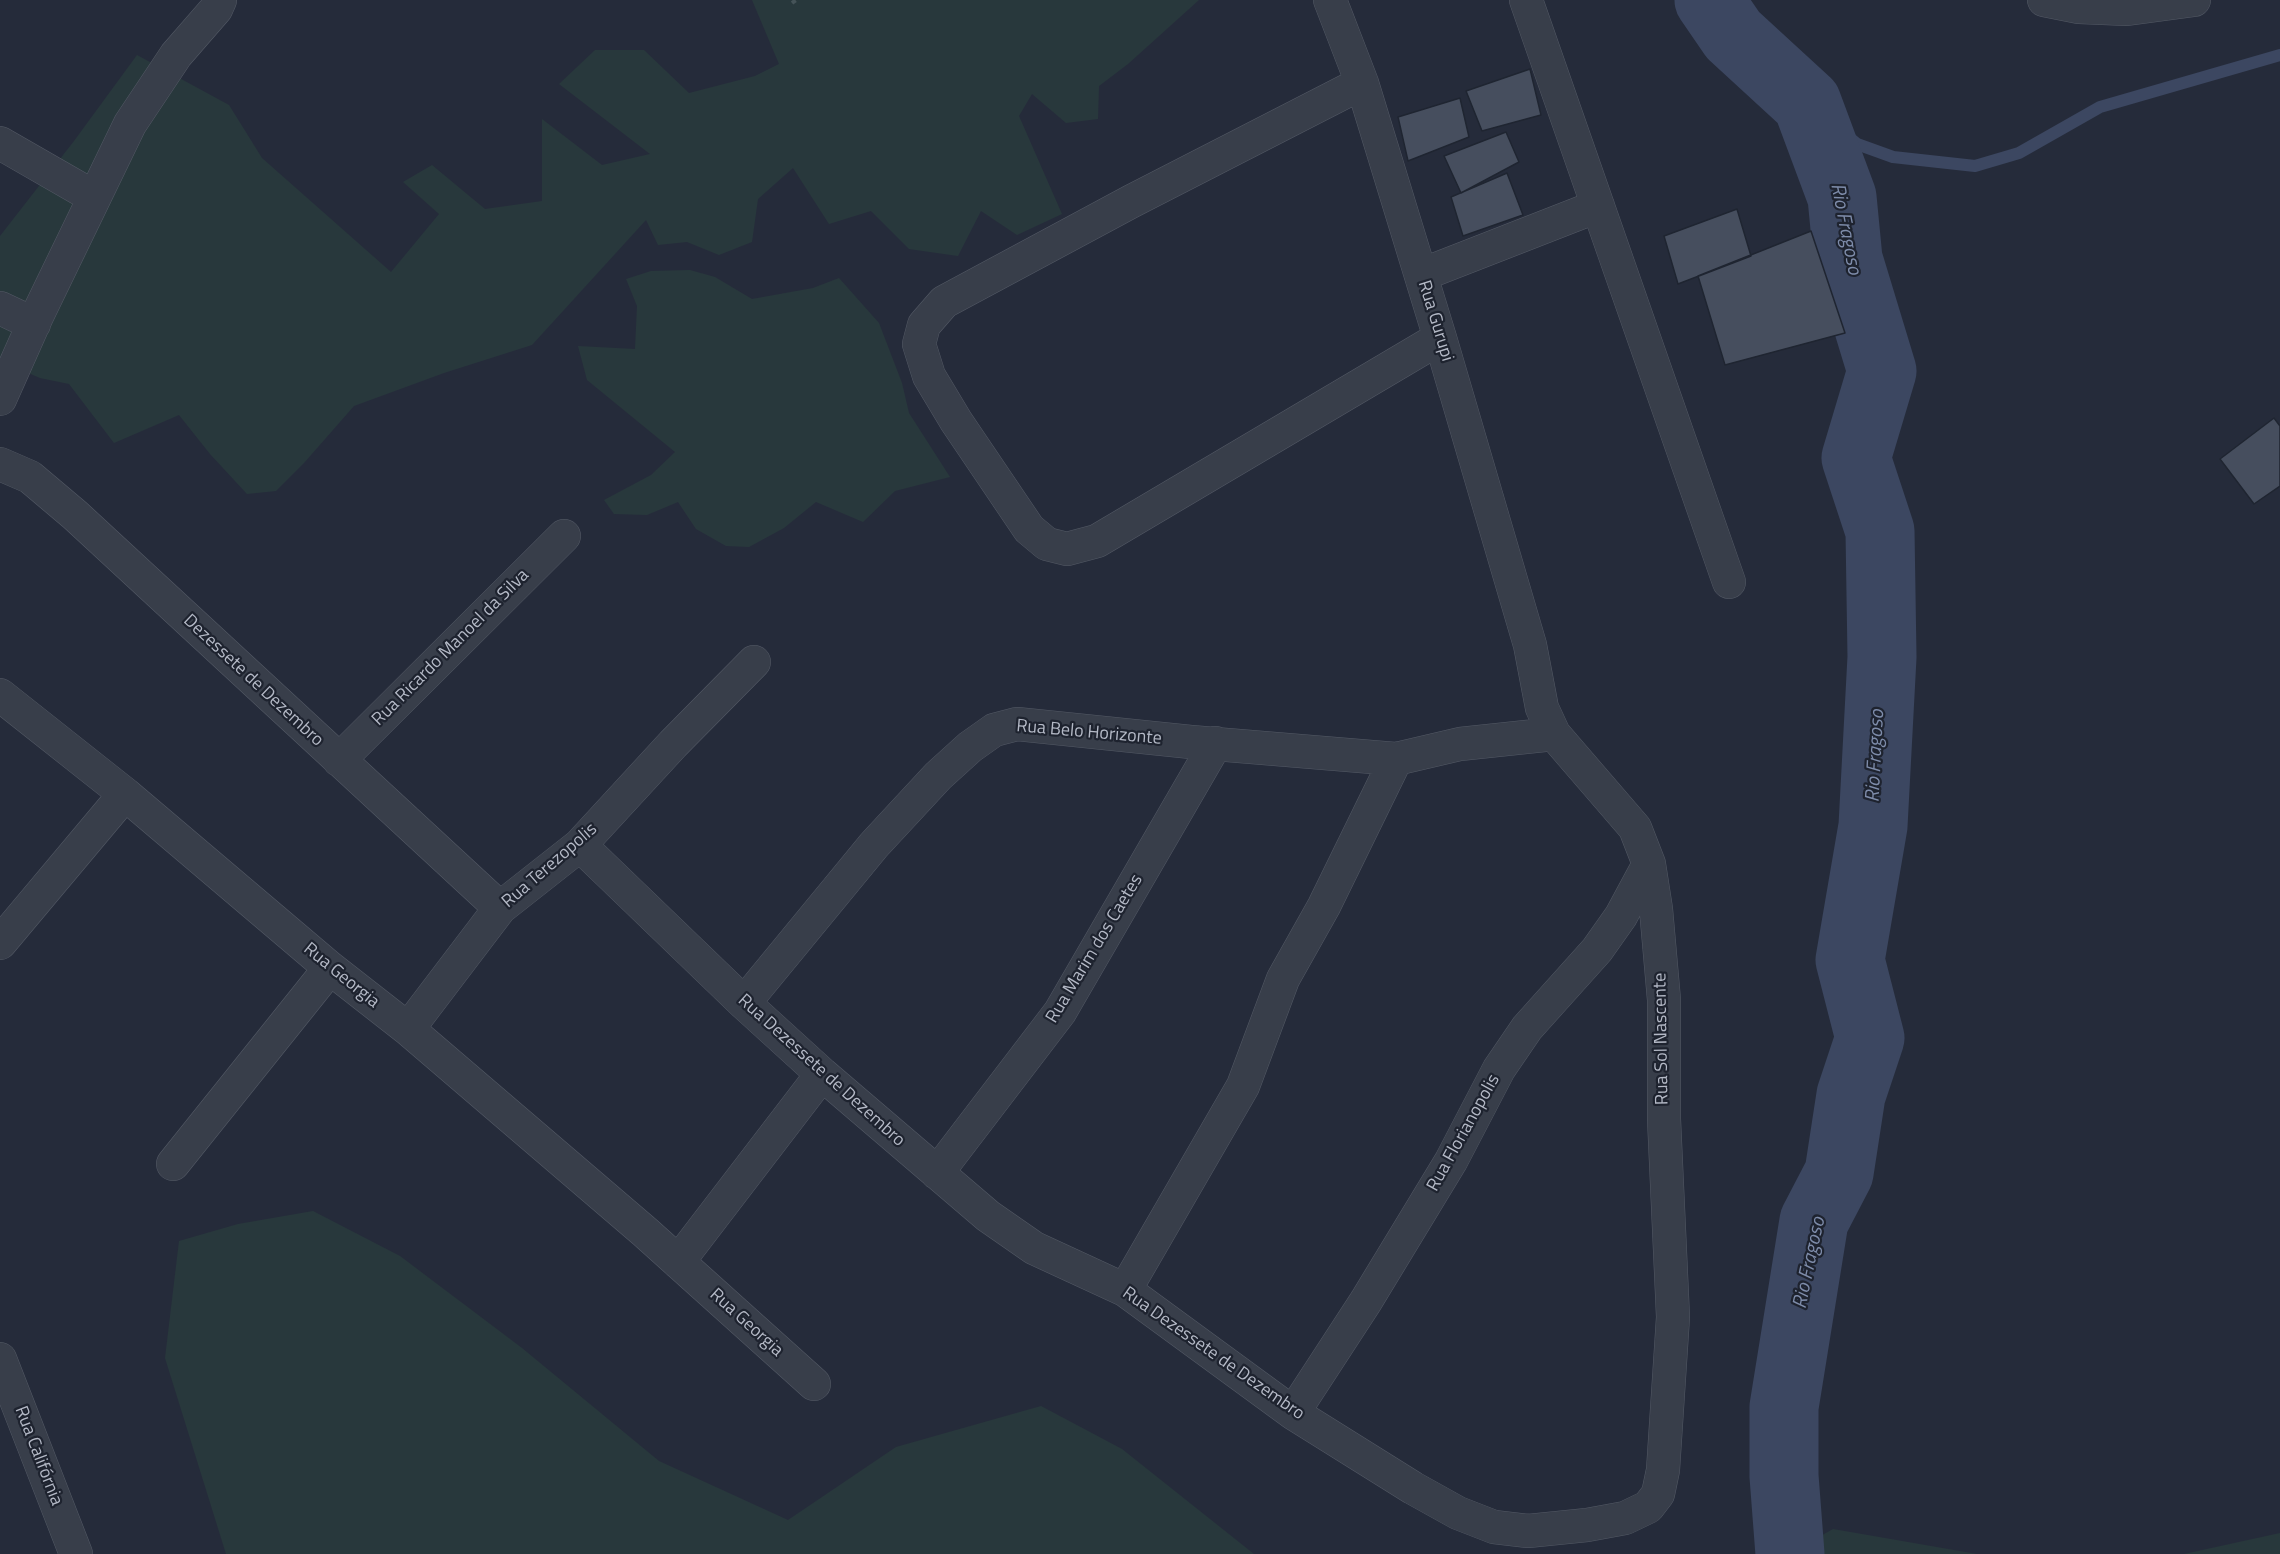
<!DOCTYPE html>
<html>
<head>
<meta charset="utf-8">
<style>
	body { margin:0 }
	canvas { display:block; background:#252b3a }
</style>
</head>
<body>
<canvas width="2280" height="1554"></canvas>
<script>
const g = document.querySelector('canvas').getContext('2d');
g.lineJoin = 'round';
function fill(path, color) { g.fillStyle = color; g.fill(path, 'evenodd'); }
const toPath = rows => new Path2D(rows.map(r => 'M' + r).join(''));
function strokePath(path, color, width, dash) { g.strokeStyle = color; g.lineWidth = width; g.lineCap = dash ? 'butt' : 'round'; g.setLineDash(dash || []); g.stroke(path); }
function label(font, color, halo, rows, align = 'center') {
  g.font = font + ' "Titillium Web",sans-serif'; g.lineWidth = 4.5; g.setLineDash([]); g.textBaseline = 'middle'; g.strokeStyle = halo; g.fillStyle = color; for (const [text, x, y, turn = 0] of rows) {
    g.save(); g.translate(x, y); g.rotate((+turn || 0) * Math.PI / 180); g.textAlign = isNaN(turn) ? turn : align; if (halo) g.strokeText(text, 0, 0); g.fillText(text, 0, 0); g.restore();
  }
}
const green = toPath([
	[752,0,1199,0,1128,64,1099,86,1098,119,1066,123,1032,94,1019,116,1062,214,1017,235,981,211,958,256,909,249,871,211,829,224,793,168,758,199,752,242,719,255,687,242,658,245,646,220,532,345,444,373,354,406,304,463,276,491,247,494,210,454,179,415,114,443,69,384,40,378,0,361,0,236,74,141,137,55,229,105,262,158,391,272,439,214,403,182,432,165,485,209,542,201,542,119,602,165,650,154,559,84,595,50,644,50,689,93,755,76,779,64],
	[690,270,715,277,752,299,813,288,839,278,879,323,902,383,909,413,950,477,895,491,863,522,816,502,784,528,749,547,726,546,696,529,678,502,647,515,614,514,604,500,651,475,675,452,587,380,578,346,635,349,637,306,626,279,651,271],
	[313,1211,400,1256,522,1348,659,1461,788,1520,896,1447,1041,1406,1122,1449,1254,1554,226,1554,165,1358,179,1241,238,1224],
	[1833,1529,1977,1554,1789,1554],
	[2280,1533,2280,1554,2184,1554]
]);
const stream = toPath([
	[1807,103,1857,144,1893,157,1975,166,2019,153,2100,107,2280,55]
]);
const river = toPath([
	[1709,0,1733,35,1807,103,1842,197,1848,259,1882,371,1856,458,1880,531,1882,657,1873,826,1850,960,1870,1038,1851,1095,1839,1173,1814,1221,1784,1407,1784,1476,1790,1554]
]);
const building = toPath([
	[1530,69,1541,115,1482,131,1466,91,1530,69],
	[1460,98,1469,137,1408,161,1398,117,1460,98],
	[1506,132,1519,162,1461,193,1444,156,1506,132],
	[1507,173,1523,215,1463,236,1451,197,1507,173],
	[1737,209,1751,256,1678,284,1664,236,1737,209],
	[1811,231,1845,333,1725,365,1698,276,1811,231],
	[2274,418,2280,426,2280,486,2254,504,2220,459,2274,418]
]);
const path = toPath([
	[792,3,796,0]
]);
const minor = toPath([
	[1526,0,1729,582],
	[2044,0,2079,7,2127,9,2194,0],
	[1362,83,1132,201,944,302,924,325,919,344,929,376,956,421,1029,529,1047,544,1067,549,1097,541,1440,338],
	[0,143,94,197],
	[1421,275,1598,206],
	[0,308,34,324],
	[0,399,37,316,130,124,176,55,216,9,220,0],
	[0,464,30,477,75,515,500,908],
	[0,695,125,794,330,968,408,1029,645,1232,814,1384],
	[339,760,564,536],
	[580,845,744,1003,822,1074,988,1216,1034,1248,1125,1290,1293,1413,1413,1488,1458,1513,1494,1527,1528,1531,1587,1525,1625,1518,1648,1507,1658,1494,1663,1470,1673,1317,1664,1119,1664,1000,1656,909,1649,864,1635,828,1554,734,1542,708,1530,645,1440,338,1362,83,1330,0],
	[0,943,125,794],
	[744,1003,874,845,938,776,970,747,994,730,1017,724,1191,742,1396,759,1460,744,1554,734],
	[408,1029,500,908,580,845,673,744,754,662],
	[173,1164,330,968],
	[937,1173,1060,1012,1216,743],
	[678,1262,822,1074],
	[1125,1290,1243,1086,1283,979,1324,906,1396,759],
	[0,1359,76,1554],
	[1293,1413,1366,1301,1451,1161,1499,1069,1527,1028,1597,950,1621,916,1649,864]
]);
const streetNames = [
	["Rua Gurupi",1435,321,73],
	["Rua Ricardo Manoel da Silva",451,648,-45],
	["Dezessete de Dezembro",253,681,43],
	["Rua Belo Horizonte",1089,733,5],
	["Rua Terezopolis",550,866,-41],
	["Rua Marim dos Caetes",1095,949,-59],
	["Rua Georgia",341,976,39],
	["Rua Sol Nascente",1662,1039,-91],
	["Rua Dezessete de Dezembro",821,1071,42],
	["Rua Florianopolis",1464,1133,-61],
	["Rua Georgia",746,1323,42],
	["Rua Dezessete de Dezembro",1213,1354,35],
	["Rua Califórnia",38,1456,69]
];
const waterNames = [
	["Rio Fragoso",1845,229,79],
	["Rio Fragoso",1876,756,-87],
	["Rio Fragoso",1810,1263,-78]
];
fill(green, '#28383c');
strokePath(stream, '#3c4761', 12);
strokePath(river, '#3c4761', 69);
fill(building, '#464e5e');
strokePath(building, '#1f2531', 1.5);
strokePath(minor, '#535965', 34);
strokePath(path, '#455358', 4, [4.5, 4.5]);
strokePath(minor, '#383e4a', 33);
label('18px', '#b4b9c6', '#1e232f', streetNames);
label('italic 20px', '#7e8caa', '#1e232f', waterNames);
</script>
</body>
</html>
